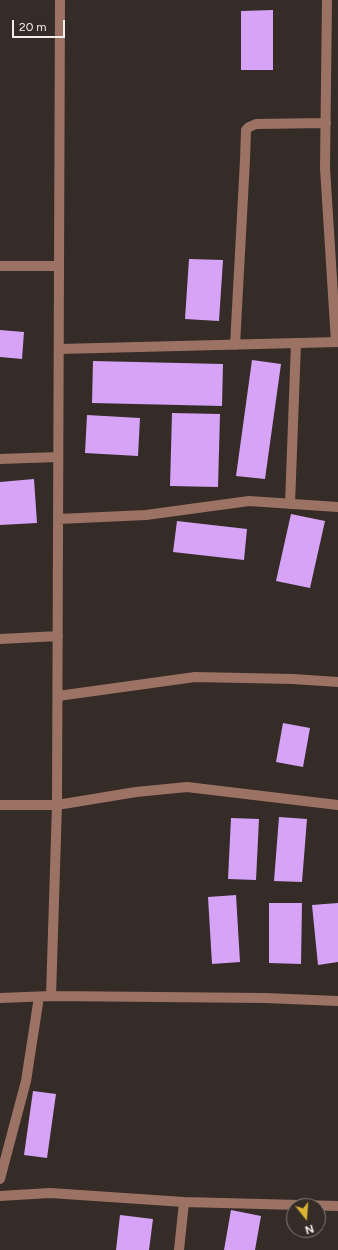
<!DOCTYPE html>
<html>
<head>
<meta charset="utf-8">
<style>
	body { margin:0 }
	#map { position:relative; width:338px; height:1250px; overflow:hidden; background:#352c27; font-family:Figtree,sans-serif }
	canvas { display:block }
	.north { position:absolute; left:286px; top:1198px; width:40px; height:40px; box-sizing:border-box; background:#352c27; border:1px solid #817975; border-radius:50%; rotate:163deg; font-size:11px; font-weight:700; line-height:16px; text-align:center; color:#f3ece9 }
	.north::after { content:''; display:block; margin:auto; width:14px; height:18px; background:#dcb233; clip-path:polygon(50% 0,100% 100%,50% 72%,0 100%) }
	.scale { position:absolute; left:12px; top:20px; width:53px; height:18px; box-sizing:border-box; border:2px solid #f3ece9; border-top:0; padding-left:5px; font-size:12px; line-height:14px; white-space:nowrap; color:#f3ece9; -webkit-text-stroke:3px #352c27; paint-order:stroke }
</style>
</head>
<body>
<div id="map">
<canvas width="338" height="1250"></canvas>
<div class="north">N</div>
<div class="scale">20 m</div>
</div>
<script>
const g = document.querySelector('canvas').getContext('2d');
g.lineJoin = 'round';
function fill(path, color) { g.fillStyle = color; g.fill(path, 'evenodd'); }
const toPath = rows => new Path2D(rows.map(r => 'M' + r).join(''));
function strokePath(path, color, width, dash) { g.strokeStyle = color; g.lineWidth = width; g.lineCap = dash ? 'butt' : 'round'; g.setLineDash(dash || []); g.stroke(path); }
const building = toPath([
	[273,10,273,70,241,70,241,11],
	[189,259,223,260,219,321,185,319],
	[0,330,24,332,22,359,0,357],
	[252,360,281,364,265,479,236,476],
	[93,361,223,364,222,406,92,403],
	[172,413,220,414,218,487,170,486],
	[87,415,140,418,138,456,85,453],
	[34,479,37,523,0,525,0,482],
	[291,514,325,521,310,588,276,581],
	[177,521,247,529,244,560,173,552],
	[283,723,310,728,303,767,276,762],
	[279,817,307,819,302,882,274,881],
	[231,818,259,819,256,880,228,879],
	[236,895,240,962,212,964,208,897],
	[269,903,302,903,301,964,269,963],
	[338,903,338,962,318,965,312,905],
	[33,1091,56,1094,47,1158,24,1155],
	[231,1210,261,1216,255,1250,224,1250],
	[120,1215,153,1219,149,1250,116,1250]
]);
const minor = toPath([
	[327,0,325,168,336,342],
	[0,266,59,266],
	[235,345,245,160,246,130,249,127,256,124,326,123],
	[59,349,338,342],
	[0,459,58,457],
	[290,504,296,343],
	[58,519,146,515,249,501,338,507],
	[0,639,58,636],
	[58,696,195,677,293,679,338,682],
	[0,805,57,805,136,792,187,787,338,805],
	[51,996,57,805,60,0],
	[0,998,51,996,265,998,338,1001],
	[0,1179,26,1081,39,997],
	[0,1196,50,1193,184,1202,338,1206],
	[179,1250,184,1202]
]);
fill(building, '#d6a3f7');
strokePath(minor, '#9c7264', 10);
</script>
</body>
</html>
